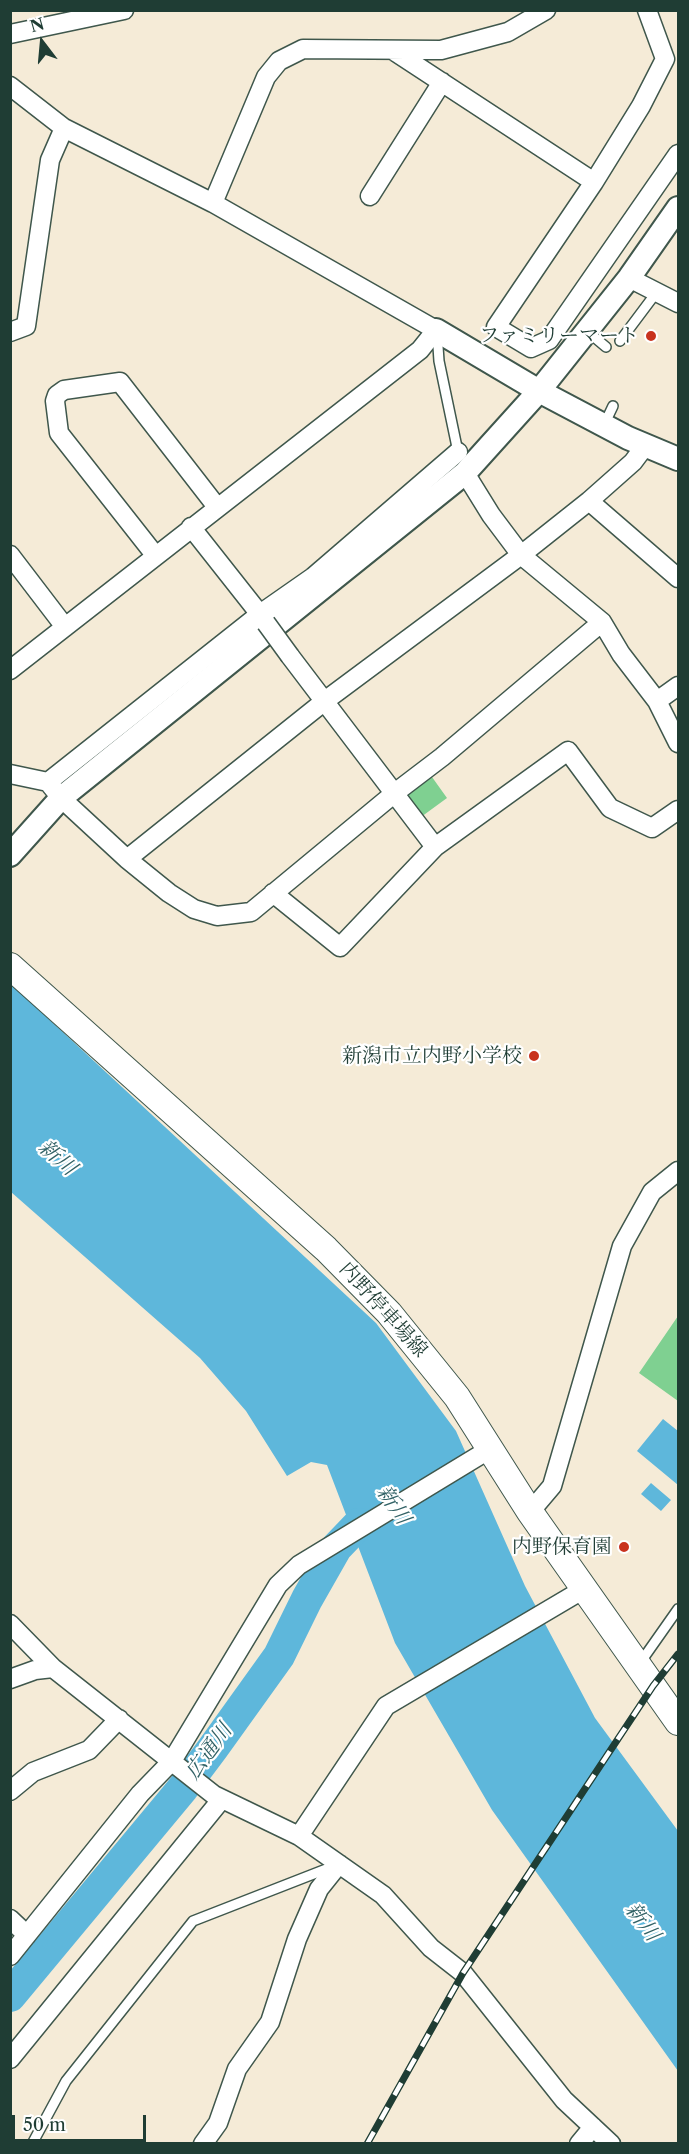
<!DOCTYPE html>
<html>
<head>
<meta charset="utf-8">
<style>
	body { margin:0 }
	#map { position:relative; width:689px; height:2154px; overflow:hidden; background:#f5ebd7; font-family:"Libre Caslon Text",serif }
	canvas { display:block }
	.frame { position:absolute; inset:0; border:12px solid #1f3d34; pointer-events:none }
	.north { position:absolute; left:12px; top:12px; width:60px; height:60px; -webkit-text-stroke:4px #fff; paint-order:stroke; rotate:344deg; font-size:16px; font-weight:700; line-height:24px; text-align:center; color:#1f3d34 }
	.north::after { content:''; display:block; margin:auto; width:21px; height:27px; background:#1f3d34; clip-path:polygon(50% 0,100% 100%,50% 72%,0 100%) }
	.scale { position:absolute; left:12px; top:2115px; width:134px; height:27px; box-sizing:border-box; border:3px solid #1f3d34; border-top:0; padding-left:8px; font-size:18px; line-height:21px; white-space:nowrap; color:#1f3d34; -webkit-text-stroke:4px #fff; paint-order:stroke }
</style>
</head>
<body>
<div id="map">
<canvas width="689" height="2154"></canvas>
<div class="frame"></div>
<div class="north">N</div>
<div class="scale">50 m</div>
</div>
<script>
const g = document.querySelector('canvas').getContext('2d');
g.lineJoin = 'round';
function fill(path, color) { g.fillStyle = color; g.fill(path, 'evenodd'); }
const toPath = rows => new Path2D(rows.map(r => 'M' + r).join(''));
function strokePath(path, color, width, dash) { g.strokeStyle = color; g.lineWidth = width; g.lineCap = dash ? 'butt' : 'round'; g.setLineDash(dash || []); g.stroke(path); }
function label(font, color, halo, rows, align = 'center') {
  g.font = font + ' "Libre Caslon Text","Noto Serif JP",serif'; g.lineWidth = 4.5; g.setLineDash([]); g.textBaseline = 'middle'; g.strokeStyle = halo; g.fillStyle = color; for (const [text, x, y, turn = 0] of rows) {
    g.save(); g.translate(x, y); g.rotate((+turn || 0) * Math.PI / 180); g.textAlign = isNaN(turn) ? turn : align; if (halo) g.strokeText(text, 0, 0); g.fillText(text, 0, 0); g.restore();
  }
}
const green = toPath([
	[432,777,447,798,421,817,406,795],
	[678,1316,678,1401,639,1373]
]);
const water = toPath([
	[10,983,376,1323,456,1431,525,1586,595,1718,678,1831,678,2071,492,1810,395,1643,327,1465,311,1462,287,1476,246,1411,200,1358,11,1192],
	[663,1419,678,1431,678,1485,637,1451],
	[651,1483,671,1500,661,1511,641,1494]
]);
const river = toPath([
	[10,1996,183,1788,213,1748,279,1656,307,1599,336,1548,359,1524]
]);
const service = toPath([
	[587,331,606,347],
	[437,332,439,361,458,452],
	[620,341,656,293],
	[604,425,613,406],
	[640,1663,678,1609],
	[32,2144,66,2081,193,1921,334,1866]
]);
const minor = toPath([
	[647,10,665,59,641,106,594,182,496,327,531,348,549,340,678,154],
	[10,34,124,10],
	[394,51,594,182],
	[10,86,64,128,213,203,436,330,420,350,10,670],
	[370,196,442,82],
	[213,203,266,77,279,61,303,49,441,50,508,32,546,10],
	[629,278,678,303],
	[10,332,26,326,50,160,64,128],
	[465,473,491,515,521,555,602,622,621,654,657,701,678,743],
	[589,501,678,578],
	[191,527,266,622],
	[10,555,65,627],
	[155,555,59,433,55,401,57,395,64,390,120,382,217,507],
	[657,701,678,686],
	[10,774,48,782,61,798,127,859,169,893,194,909,217,916,251,912,396,792,442,757,602,622],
	[48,782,260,614,313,577,458,452],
	[435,847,568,751,610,808,652,828,678,810],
	[127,859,326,700,521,555,589,501,633,462,645,446],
	[273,893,340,947,435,847,290,656],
	[530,1512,552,1486,622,1246,652,1192,678,1171],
	[10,1624,53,1668,214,1795,299,1836,383,1895,431,1948,463,1973,564,2100,611,2144],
	[10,1679,35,1670,53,1668],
	[10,1791,33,1772,89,1750,119,1719],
	[299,1836,386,1706,584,1589],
	[10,1919,27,1935],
	[10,1956,140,1794,172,1761,278,1585,299,1565,490,1449],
	[10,2059,221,1800],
	[203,2144,218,2123,237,2069,270,2022,297,1939,319,1889,339,1864],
	[579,2144,593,2127]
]);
const tertiary = toPath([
	[436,330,539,391,628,438,678,459],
	[10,855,61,798,465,473,539,391,629,278,678,208]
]);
const secondary = toPath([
	[10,966,326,1249,389,1313,457,1397,530,1512,678,1722]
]);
const rail = toPath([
	[367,2144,463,1973,653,1686,678,1654]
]);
const minorBridge = toPath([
	[266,623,290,656]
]);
const markers = [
	[651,336,6,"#c8321e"],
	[534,1056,6,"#c8321e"],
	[624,1547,6,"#c8321e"]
];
const poiNames = [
	["ファミリーマート",639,336],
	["新潟市立内野小学校",522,1056],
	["内野保育園",612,1547]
];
const streetNames = [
	["内野停車場線",383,1310,48]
];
const waterNames = [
	["新川",57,1158,41],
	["新川",393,1505,56],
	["広通川",209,1752,-54],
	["新川",642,1922,53]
];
fill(green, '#7fd091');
fill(water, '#5eb7db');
strokePath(river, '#5eb7db', 32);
strokePath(service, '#3f574c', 12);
strokePath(minor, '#3f574c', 21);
strokePath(tertiary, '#3f574c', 26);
strokePath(secondary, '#3f574c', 28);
strokePath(service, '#fff', 9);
strokePath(minor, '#fff', 18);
strokePath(tertiary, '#fff', 22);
strokePath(secondary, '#fff', 26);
strokePath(rail, '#1f3d34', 7);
strokePath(rail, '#fff', 4.5, [14]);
strokePath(minorBridge, '#3f574c', 21, []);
strokePath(minorBridge, '#fff', 18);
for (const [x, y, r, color] of markers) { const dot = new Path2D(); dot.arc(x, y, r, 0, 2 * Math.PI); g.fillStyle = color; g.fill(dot); strokePath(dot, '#fff', 2); }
label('20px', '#1f3d34', '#fff', poiNames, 'right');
label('20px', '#1f3d34', '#fff', streetNames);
label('italic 21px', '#326266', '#fff', waterNames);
</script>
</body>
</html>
